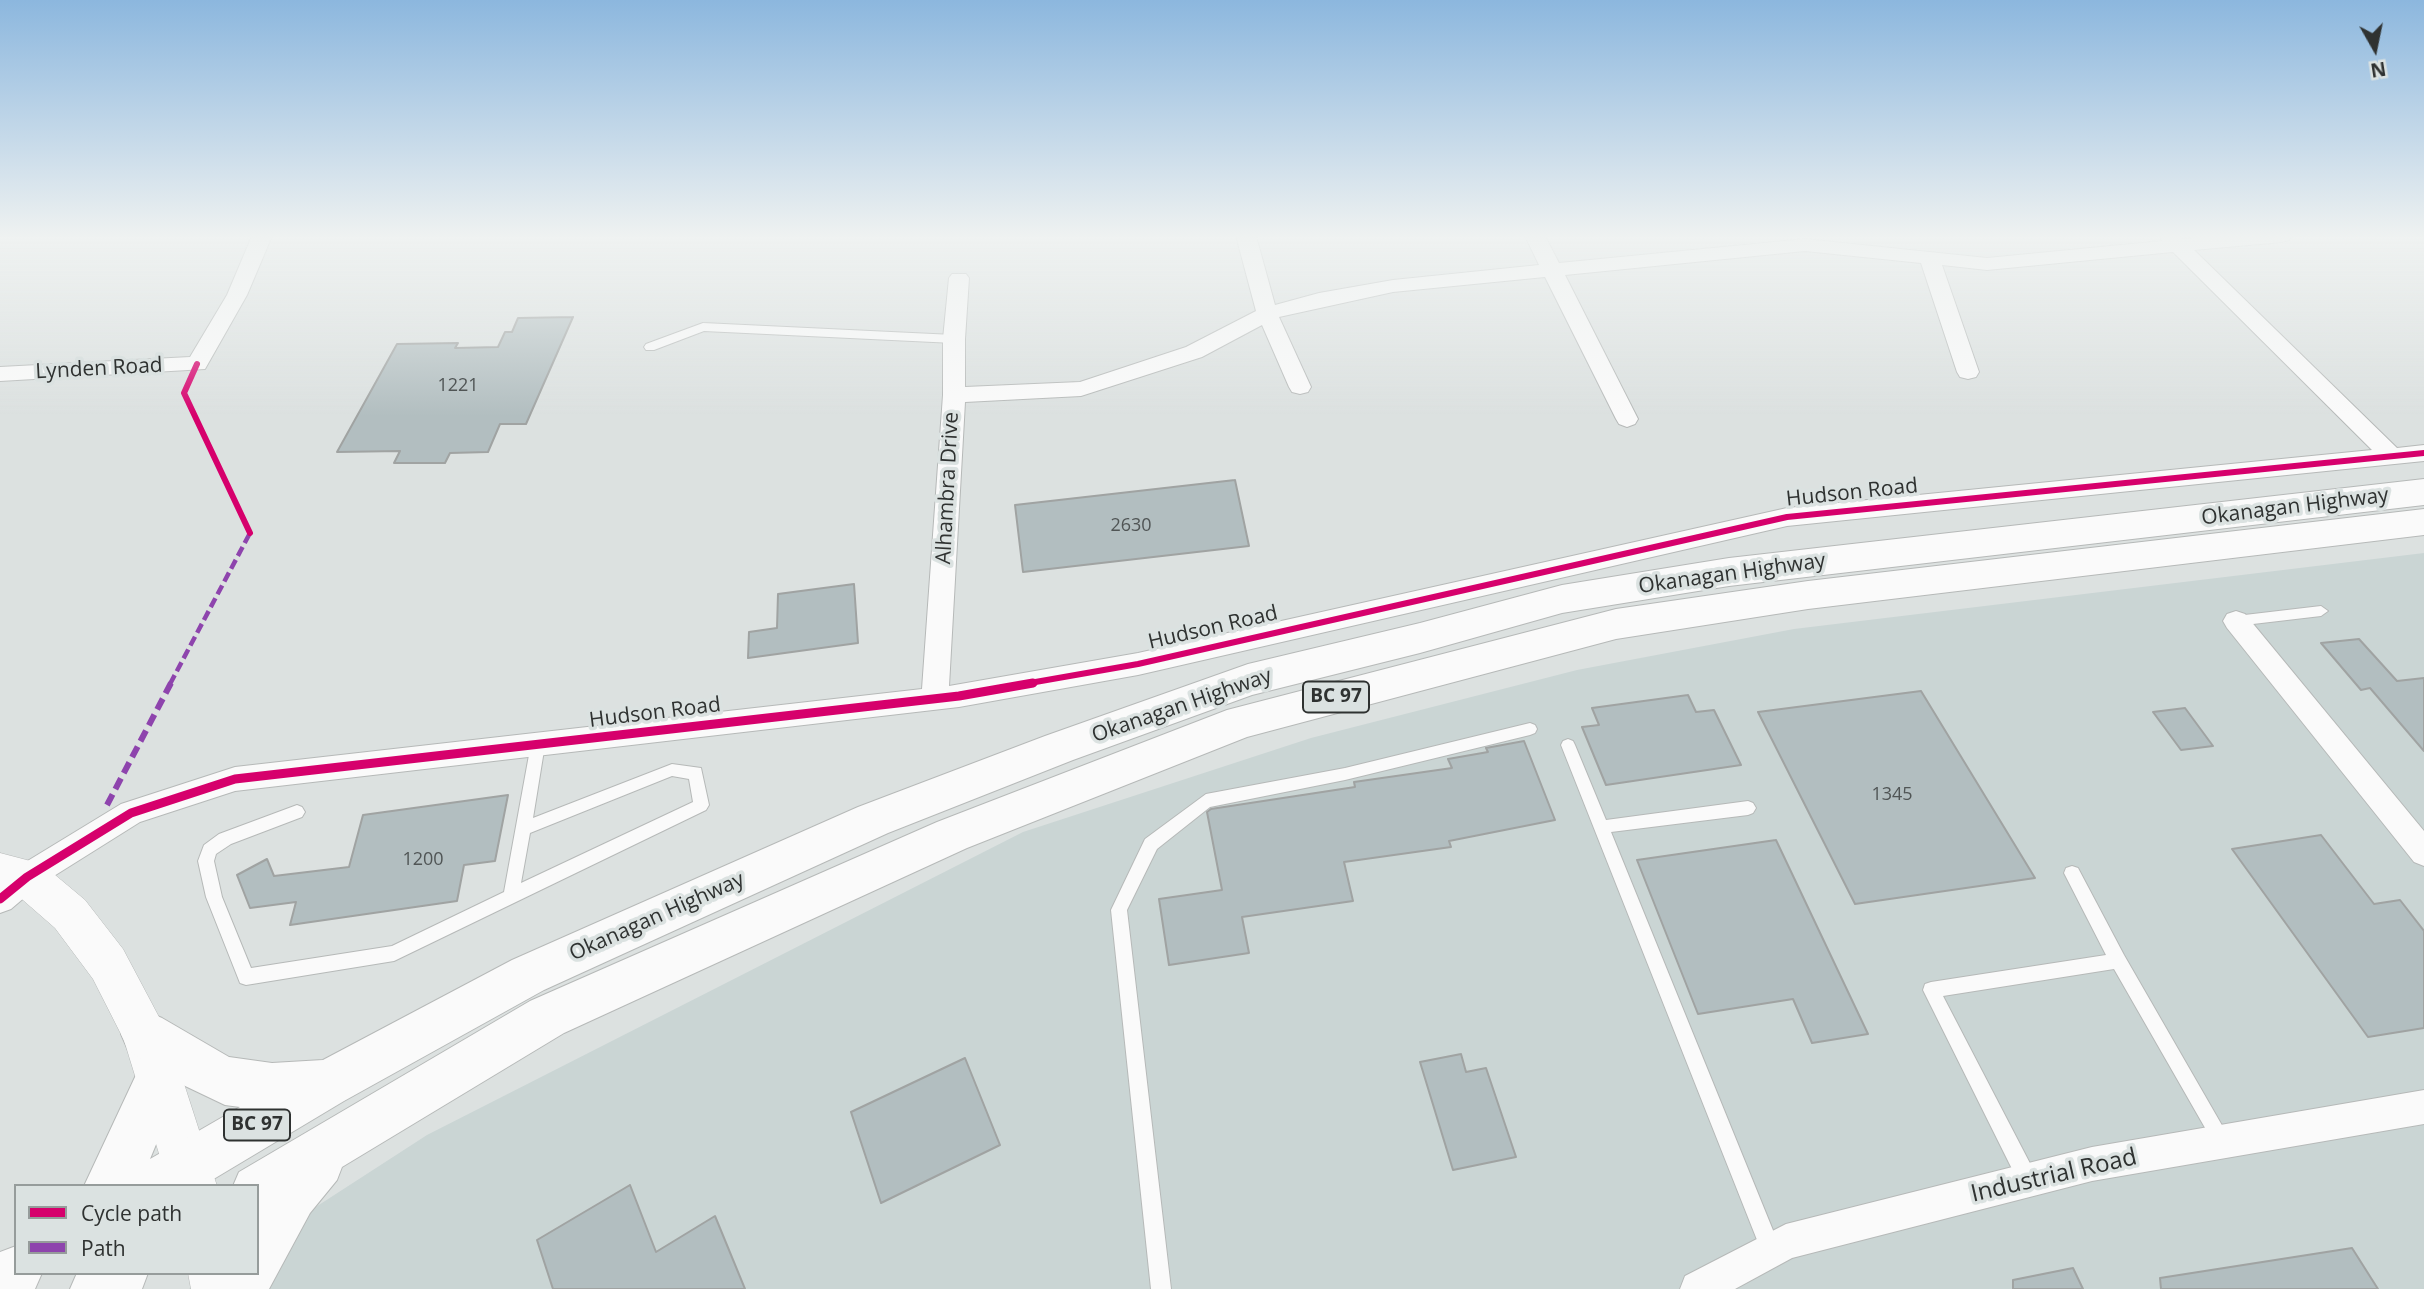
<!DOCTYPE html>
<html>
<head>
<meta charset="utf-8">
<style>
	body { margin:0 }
	#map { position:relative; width:2424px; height:1289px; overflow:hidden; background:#dce1e0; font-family:"Open Sans",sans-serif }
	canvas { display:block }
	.legend { position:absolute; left:14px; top:1184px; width:245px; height:91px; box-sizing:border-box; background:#dbe2e1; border:2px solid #969c9b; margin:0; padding:9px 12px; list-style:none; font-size:21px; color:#2f3231 }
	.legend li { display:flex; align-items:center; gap:14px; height:35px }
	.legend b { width:35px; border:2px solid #969c9b }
	.north { position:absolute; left:2340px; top:14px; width:70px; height:70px; -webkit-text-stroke:5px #dbe2e1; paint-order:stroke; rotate:171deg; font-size:19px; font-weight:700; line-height:28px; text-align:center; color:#2f3231 }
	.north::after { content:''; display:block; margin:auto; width:24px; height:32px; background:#2f3231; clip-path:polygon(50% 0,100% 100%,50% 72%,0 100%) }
</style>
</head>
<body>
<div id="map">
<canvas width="2424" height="1289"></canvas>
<ul class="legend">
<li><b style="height:9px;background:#d6006c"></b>Cycle path</li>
<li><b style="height:9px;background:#8e44ad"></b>Path</li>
</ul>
<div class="north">N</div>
</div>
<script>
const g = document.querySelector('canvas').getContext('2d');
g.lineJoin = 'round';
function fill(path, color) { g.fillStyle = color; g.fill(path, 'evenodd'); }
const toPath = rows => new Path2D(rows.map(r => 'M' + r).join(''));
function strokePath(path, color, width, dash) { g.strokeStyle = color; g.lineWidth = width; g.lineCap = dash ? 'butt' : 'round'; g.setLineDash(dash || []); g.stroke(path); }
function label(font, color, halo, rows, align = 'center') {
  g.font = font + ' "Open Sans",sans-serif'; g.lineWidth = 7; g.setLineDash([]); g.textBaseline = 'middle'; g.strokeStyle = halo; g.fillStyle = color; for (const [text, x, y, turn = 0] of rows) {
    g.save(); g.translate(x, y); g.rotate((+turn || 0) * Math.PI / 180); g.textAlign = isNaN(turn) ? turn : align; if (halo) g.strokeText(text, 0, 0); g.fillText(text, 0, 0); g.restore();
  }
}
const built = toPath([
	[2424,553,2424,1289,189,1289,213,1273,257,1273,257,1245,427,1135,1023,832,1311,738,1577,670,1794,629]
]);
const building = toPath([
	[573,317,526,424,500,424,488,452,450,453,445,463,394,463,400,451,337,452,397,344,458,343,455,348,498,347,505,332,512,332,518,318,573,317],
	[1235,480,1249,546,1023,572,1015,505,1235,480],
	[854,584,858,643,748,658,749,632,777,628,778,594,854,584],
	[2359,639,2397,681,2424,678,2424,751,2370,688,2361,690,2321,643,2359,639],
	[1921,691,2035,878,1855,904,1758,712,1921,691],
	[1688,695,1696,712,1714,710,1741,765,1606,785,1582,727,1599,725,1592,708,1688,695],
	[2185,708,2213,746,2181,750,2153,712,2185,708],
	[1524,741,1555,820,1449,841,1451,847,1344,862,1353,901,1242,917,1249,953,1169,965,1159,899,1222,890,1207,812,1211,809,1355,787,1354,782,1452,768,1448,759,1488,752,1486,748,1524,741],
	[508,795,495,861,464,865,457,901,290,925,296,902,250,908,237,875,267,859,274,876,349,867,363,815,508,795],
	[2321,835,2374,904,2400,900,2424,931,2424,1028,2368,1037,2232,849,2321,835],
	[1776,840,1868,1034,1812,1043,1793,999,1698,1014,1637,860,1776,840],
	[1461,1054,1466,1072,1486,1068,1516,1157,1453,1170,1420,1062,1461,1054],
	[965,1058,1000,1145,881,1203,851,1112,965,1058],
	[630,1185,656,1252,715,1216,745,1289,553,1289,537,1240,630,1185],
	[2352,1248,2378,1289,2161,1289,2160,1278,2352,1248],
	[2073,1268,2083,1289,2013,1289,2013,1280,2073,1268]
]);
const lane = toPath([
	[703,323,954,335,960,339,954,343,704,331,654,350,646,350,644,347,646,344,703,323],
	[2321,606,2328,611,2321,616,2236,626,2231,625,2229,621,2231,617,2236,616,2321,606],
	[1530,723,1535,725,1537,729,1535,733,1530,735,1345,780,1210,807,1157,849,1127,910,1171,1289,1151,1289,1111,910,1145,839,1206,794,1345,768,1530,723],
	[538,738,543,740,545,744,533,818,672,764,701,768,709,805,706,810,394,961,246,985,240,983,206,897,198,861,204,845,219,834,297,805,302,807,305,812,302,817,231,844,216,854,214,861,222,897,251,968,392,946,504,892,531,744,533,740,538,738],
	[672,776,689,779,693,802,521,883,530,833,672,776],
	[1568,739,1573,741,1575,745,1606,820,1748,801,1753,803,1756,808,1753,813,1748,815,1611,832,1781,1250,1778,1257,1771,1260,1764,1257,1761,1250,1561,745,1563,741,1568,739],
	[2072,866,2078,868,2124,955,2231,1141,2228,1147,2222,1150,2216,1147,2114,969,1943,996,2035,1173,2037,1180,2035,1187,2028,1189,2021,1187,1923,990,1925,984,1931,982,2106,955,2064,873,2066,868,2072,866]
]);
const street = toPath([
	[252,236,272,236,247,295,205,369,0,381,0,367,190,357,227,295,252,236],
	[1236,236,1256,236,1275,305,1319,293,1393,280,1539,265,1525,236,1545,236,1559,263,1805,239,1987,258,2162,241,2160,236,2179,236,2183,239,2220,236,2292,236,2289,240,2282,242,2194,250,2397,448,2424,445,2424,461,1787,526,1138,675,959,707,235,791,140,822,38,886,11,909,0,913,0,881,16,868,121,804,235,767,922,689,943,395,943,339,949,278,952,274,966,274,969,278,965,339,965,387,1080,382,1186,347,1256,311,1236,236],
	[1805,251,1921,263,1957,372,1960,377,1968,379,1976,377,1979,372,1942,265,1987,270,2173,252,2372,450,1787,508,1138,653,949,686,965,402,1081,396,1202,357,1262,325,1289,387,1292,392,1300,394,1308,392,1311,387,1279,317,1393,292,1545,277,1616,419,1619,424,1627,427,1635,424,1638,419,1565,275,1805,251],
	[2236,611,2245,614,2424,831,2424,866,2414,862,2227,628,2223,621,2227,614,2236,611],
	[2424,1090,2424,1124,2092,1181,1792,1258,1735,1289,1680,1289,1685,1276,1786,1224,2092,1147,2424,1090]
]);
const secondary = toPath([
	[0,853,42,864,85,900,123,949,168,1034,217,1186,169,1186,124,1040,93,979,55,928,16,894,0,891,0,853],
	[188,1273,238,1273,241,1289,191,1289,188,1273]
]);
const highway = toPath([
	[2424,479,2424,505,1729,586,1562,613,1420,653,1252,695,1073,760,888,833,544,990,344,1101,202,1186,84,1186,143,1060,128,1050,121,1034,128,1018,145,1011,162,1018,229,1057,272,1063,323,1060,512,960,858,807,1045,736,1248,664,1420,623,1562,585,1729,558,2424,479],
	[181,1084,225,1105,240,1107,150,1159,181,1084],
	[2424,509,2424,535,1808,609,1616,639,1247,737,967,848,564,1033,342,1167,337,1180,310,1213,269,1289,215,1289,222,1273,257,1273,257,1186,233,1186,239,1172,530,1001,937,822,1227,710,1616,609,1808,581,2424,509],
	[16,1246,16,1273,42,1273,35,1289,0,1289,0,1252,16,1246],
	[77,1273,148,1273,142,1289,70,1289,77,1273]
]);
const quietFar1 = toPath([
	[170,684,250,533]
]);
const quiet = toPath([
	[107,805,171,683]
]);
const cyclewayFar1 = toPath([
	[197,364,184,393,250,533],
	[1024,684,1138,664,1787,517,2424,453]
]);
const cycleway = toPath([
	[0,899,27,877,131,813,235,779,959,696,1033,683]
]);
const numberNames = [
	["1221",458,386],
	["2630",1131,526],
	["1345",1892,795],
	["1200",423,860]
];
const shields = [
	[1336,697,66],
	[257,1125,66]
];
const shieldNames = [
	["BC 97",1336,697],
	["BC 97",257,1125]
];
const streetNames = [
	["Lynden Road",99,369,-3],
	["Alhambra Drive",948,488,-87],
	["Hudson Road",1852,493,-6],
	["Okanagan Highway",2295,507,-7],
	["Okanagan Highway",1732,574,-8],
	["Hudson Road",1213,628,-13],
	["Okanagan Highway",1182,706,-19],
	["Hudson Road",655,713,-7],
	["Okanagan Highway",657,917,-24]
];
const nearStreetnames = [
	["Industrial Road",2054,1176,-13]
];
fill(built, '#cad5d4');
fill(building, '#b2bec0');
strokePath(building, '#a0a3a2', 2);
strokePath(lane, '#b6b9b8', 2);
strokePath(street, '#b6b9b8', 2);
strokePath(secondary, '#b6b9b8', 1);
strokePath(highway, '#b6b9b8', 2);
fill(lane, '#fafafa');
fill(street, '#fafafa');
fill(secondary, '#fafafa');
fill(highway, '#fafafa');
strokePath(quietFar1, '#8e44ad', 4.5, [10, 4.5]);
strokePath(quiet, '#8e44ad', 6, [12, 6]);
strokePath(cyclewayFar1, '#d6006c', 6);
strokePath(cycleway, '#d6006c', 9);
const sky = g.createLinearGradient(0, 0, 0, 416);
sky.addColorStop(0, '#8cb7de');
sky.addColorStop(0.57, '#eff2f1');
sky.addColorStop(1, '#eff2f100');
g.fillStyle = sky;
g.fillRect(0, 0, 2424, 416);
label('18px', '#505555', null, numberNames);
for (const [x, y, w] of shields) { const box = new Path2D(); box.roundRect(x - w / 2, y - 15.5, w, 31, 5); g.fillStyle = '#dbe2e1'; g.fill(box); strokePath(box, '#2f3231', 2); }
label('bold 19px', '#2f3231', null, shieldNames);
label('21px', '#2f3231', '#dbe2e1', streetNames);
label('24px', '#2f3231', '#dbe2e1', nearStreetnames);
</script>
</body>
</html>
